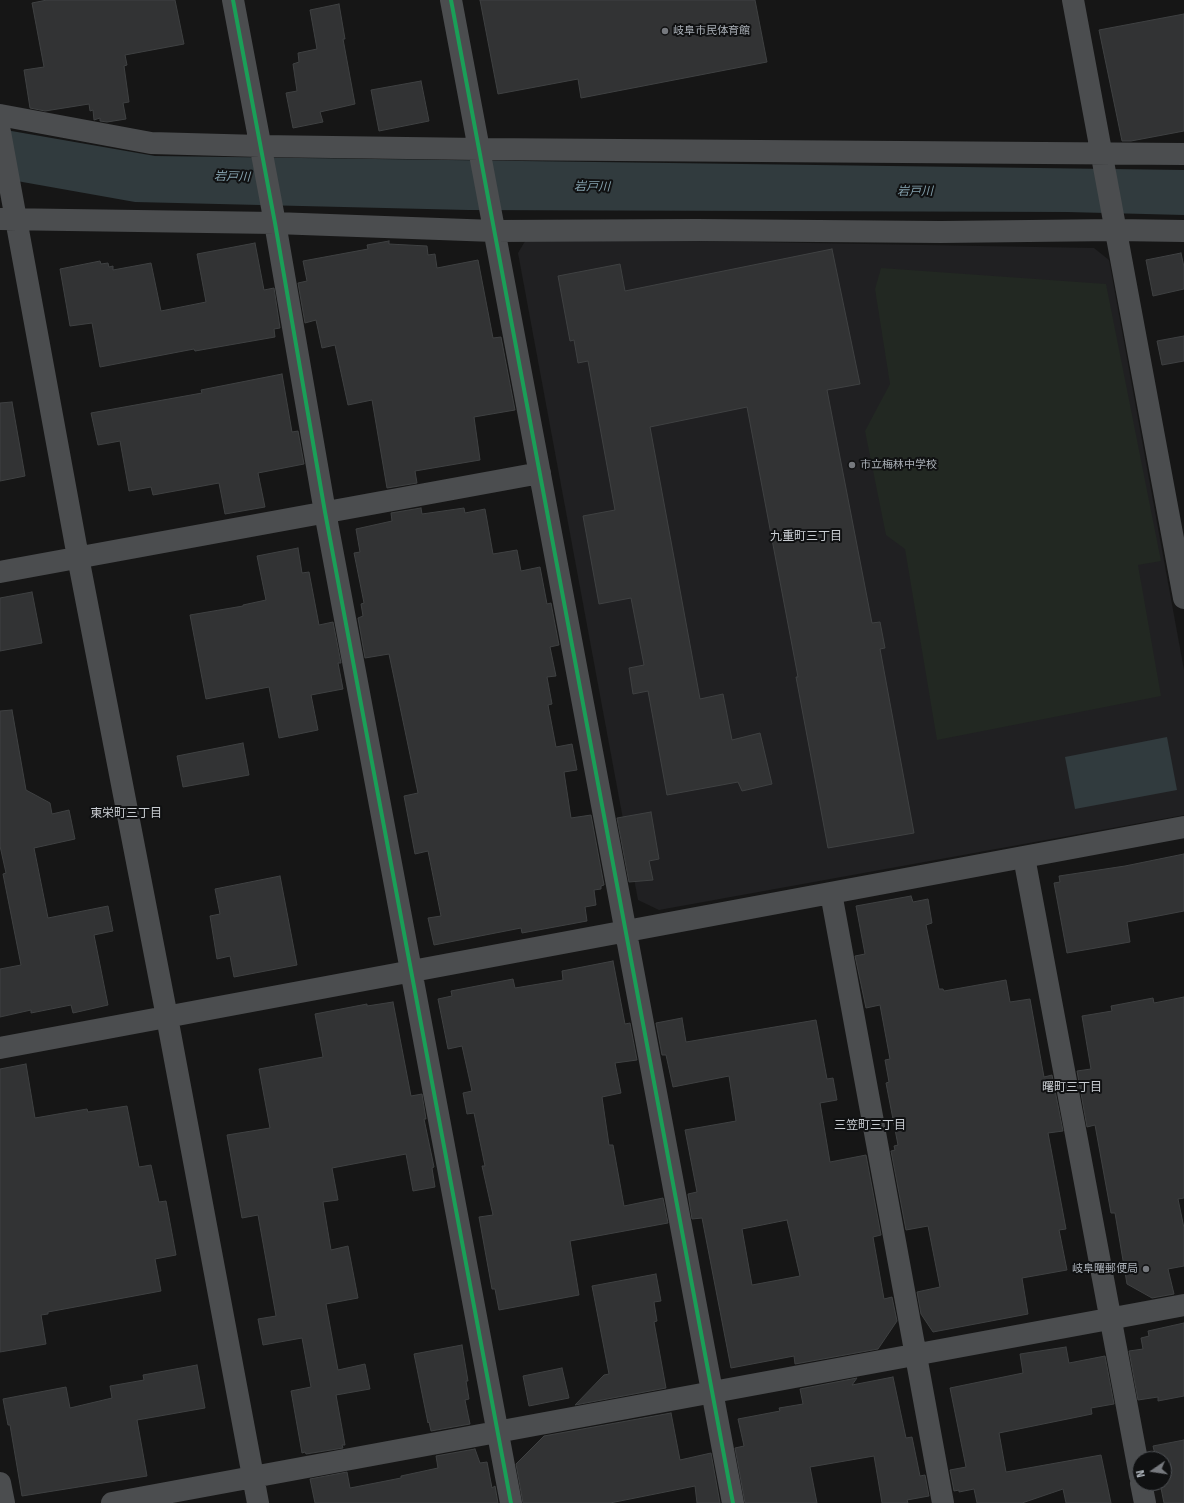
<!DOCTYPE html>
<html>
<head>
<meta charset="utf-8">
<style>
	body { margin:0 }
	#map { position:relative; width:1184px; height:1503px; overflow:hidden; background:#161616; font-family:"Fira Sans",sans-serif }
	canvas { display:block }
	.north { position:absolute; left:1132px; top:1451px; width:40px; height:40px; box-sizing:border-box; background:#101112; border:1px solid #4d5054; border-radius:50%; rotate:257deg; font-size:11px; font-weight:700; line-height:16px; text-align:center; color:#a9afb6 }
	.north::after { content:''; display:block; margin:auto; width:14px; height:18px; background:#76797e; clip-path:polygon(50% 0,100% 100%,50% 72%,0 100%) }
</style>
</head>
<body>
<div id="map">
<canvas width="1184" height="1503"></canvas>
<div class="north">N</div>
</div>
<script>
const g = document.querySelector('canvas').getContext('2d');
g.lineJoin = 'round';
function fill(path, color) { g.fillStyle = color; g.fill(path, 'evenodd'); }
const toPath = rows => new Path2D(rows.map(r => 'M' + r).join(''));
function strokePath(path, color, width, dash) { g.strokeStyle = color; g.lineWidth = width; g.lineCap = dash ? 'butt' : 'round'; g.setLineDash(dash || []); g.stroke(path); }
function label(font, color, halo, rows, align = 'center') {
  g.font = font + ' "Fira Sans","Noto Sans JP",sans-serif'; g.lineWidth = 4; g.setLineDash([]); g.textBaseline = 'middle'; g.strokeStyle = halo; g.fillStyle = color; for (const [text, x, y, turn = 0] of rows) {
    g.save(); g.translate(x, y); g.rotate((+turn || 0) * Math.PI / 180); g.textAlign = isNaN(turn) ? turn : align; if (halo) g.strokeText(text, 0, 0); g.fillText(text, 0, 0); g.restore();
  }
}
const built = toPath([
	[527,238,1094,248,1109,260,1184,670,1184,815,659,910,638,900,518,253]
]);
const green = toPath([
	[881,268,1106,284,1161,561,1138,565,1161,696,937,740,905,549,886,535,865,431,890,384,875,289]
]);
const water = toPath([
	[0,129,155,156,1184,170,1184,215,1067,212,468,210,135,202,0,178],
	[1167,737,1177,790,1075,809,1065,757]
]);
const building = toPath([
	[47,0,175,0,184,44,125,55,127,65,124,66,129,102,123,103,126,119,107,122,100,121,100,118,94,120,93,110,90,111,89,104,45,111,30,108,24,70,44,67,32,3,47,0],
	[480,0,755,0,767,62,581,98,578,79,498,94,480,0],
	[339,4,345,39,343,39,355,104,320,112,323,122,293,128,286,93,297,91,293,64,299,62,298,53,317,49,310,10,339,4],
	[1184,14,1184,131,1131,141,1122,141,1099,30,1184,14],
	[421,81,429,121,379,131,371,90,421,81],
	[389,241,389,244,427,246,428,255,435,254,437,268,478,260,493,338,501,337,515,410,474,417,480,460,415,471,417,483,387,488,372,400,348,405,335,345,322,348,316,320,305,323,298,283,307,281,303,261,368,249,367,245,389,241],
	[255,243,264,290,274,288,280,328,274,329,275,337,195,351,194,349,100,367,92,323,70,326,60,269,100,261,101,264,108,263,109,267,113,266,113,270,151,263,161,311,206,302,197,254,255,243],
	[832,249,860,384,827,390,872,623,880,622,885,648,880,649,914,833,828,848,796,677,798,677,747,407,650,427,700,699,723,694,732,740,760,733,772,784,742,791,738,782,667,795,648,691,633,694,629,668,644,665,631,598,599,604,583,516,615,510,588,361,578,363,574,340,570,341,558,276,620,264,625,291,832,249],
	[1181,253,1184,267,1184,289,1153,296,1146,260,1181,253],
	[1184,336,1184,361,1162,365,1157,341,1184,336],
	[282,374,292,432,298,431,304,464,258,473,265,507,225,514,219,483,153,495,151,487,129,491,120,441,98,445,91,413,202,393,201,390,282,374],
	[12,402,25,476,0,481,0,403,12,402],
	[421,508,422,514,464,508,465,513,485,509,493,554,517,550,521,571,540,567,547,604,551,603,559,645,550,647,556,676,547,677,552,704,548,705,556,747,572,744,577,770,564,772,571,818,591,815,604,885,601,886,601,889,594,890,596,905,585,907,587,921,522,933,521,928,434,945,428,918,441,916,428,851,415,854,404,796,418,793,389,654,365,658,358,618,363,616,361,604,364,603,354,553,360,552,356,529,392,521,391,513,421,508],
	[298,548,302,573,309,572,319,625,333,622,341,663,338,663,343,689,311,695,318,730,279,738,269,687,206,699,190,615,243,606,243,605,266,600,257,556,298,548],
	[32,592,42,643,0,651,0,598,32,592],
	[12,710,26,790,50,803,52,814,69,810,75,839,34,848,48,918,108,906,113,931,94,935,108,1005,73,1013,71,1005,31,1013,31,1010,0,1017,0,969,21,965,3,874,6,873,0,846,0,711,12,710],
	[243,743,249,775,183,787,177,756,243,743],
	[651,812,659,859,649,861,653,880,629,882,617,818,651,812],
	[1184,854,1184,911,1127,922,1130,942,1067,953,1054,883,1060,882,1059,876,1125,866,1184,854],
	[280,876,297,965,234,977,230,956,217,959,210,916,220,914,215,889,280,876],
	[911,896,913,902,928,899,932,923,926,925,939,989,943,989,944,991,1006,980,1010,1002,1030,999,1044,1077,1052,1075,1063,1131,1048,1133,1066,1229,1059,1230,1067,1270,1022,1278,1028,1314,933,1332,921,1314,917,1292,940,1287,928,1226,906,1230,891,1151,895,1150,894,1146,898,1145,886,1083,889,1082,885,1060,890,1059,880,1005,866,1008,855,956,865,954,856,906,911,896],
	[613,961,625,1024,630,1023,637,1060,615,1063,621,1093,602,1097,609,1145,613,1145,624,1206,663,1198,668,1223,570,1241,579,1295,499,1310,495,1289,492,1289,479,1217,493,1215,482,1166,485,1166,474,1113,467,1114,463,1093,472,1091,462,1046,448,1049,438,999,452,996,451,991,513,979,515,988,563,980,562,971,613,961],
	[1184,997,1184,1198,1178,1199,1184,1228,1184,1266,1168,1269,1174,1294,1152,1298,1127,1284,1115,1213,1111,1213,1095,1125,1087,1127,1077,1071,1091,1069,1082,1016,1112,1011,1111,1006,1153,998,1154,1003,1184,997],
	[393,1002,411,1096,422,1094,426,1119,424,1119,434,1167,432,1168,435,1187,413,1191,406,1154,332,1168,338,1200,323,1202,331,1250,348,1246,358,1298,326,1304,338,1370,365,1364,370,1389,336,1395,345,1445,342,1445,343,1448,306,1454,305,1452,302,1453,291,1391,311,1387,302,1338,263,1345,258,1319,276,1316,258,1215,242,1218,227,1135,270,1128,259,1069,323,1057,315,1014,367,1004,367,1006,393,1002],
	[682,1018,686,1042,816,1020,827,1079,833,1078,837,1100,820,1103,830,1162,866,1155,881,1235,873,1237,884,1299,892,1297,897,1321,878,1349,795,1364,794,1356,731,1368,702,1218,692,1219,688,1194,697,1192,685,1130,736,1121,729,1076,673,1087,666,1055,662,1055,656,1023,682,1018],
	[787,1220,800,1276,752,1285,742,1229,787,1220],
	[26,1064,35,1118,87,1109,88,1112,127,1106,139,1167,151,1165,159,1202,166,1201,176,1255,155,1259,161,1291,48,1312,48,1314,41,1315,46,1344,0,1352,0,1069,26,1064],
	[656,1274,661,1301,654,1302,657,1321,654,1322,666,1388,575,1405,604,1375,609,1374,592,1286,656,1274],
	[1184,1323,1184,1396,1158,1401,1158,1397,1138,1400,1129,1351,1143,1349,1141,1338,1149,1336,1148,1331,1184,1323],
	[462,1345,468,1381,466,1381,469,1399,465,1400,470,1424,431,1431,429,1422,428,1423,414,1354,462,1345],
	[1066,1347,1069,1363,1105,1356,1114,1404,1091,1408,1092,1414,999,1433,1006,1472,1101,1455,1111,1503,1066,1503,1063,1489,1022,1503,977,1503,974,1489,959,1492,959,1490,954,1491,950,1470,966,1467,950,1388,1023,1373,1020,1354,1066,1347],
	[197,1365,205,1408,137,1420,147,1476,22,1496,10,1425,8,1425,3,1399,66,1387,70,1408,112,1398,110,1386,144,1380,143,1375,197,1365],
	[562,1368,569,1398,529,1406,523,1376,562,1368],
	[893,1377,906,1438,912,1437,920,1476,925,1475,929,1496,907,1500,908,1503,882,1503,874,1456,810,1467,817,1503,745,1503,735,1448,744,1446,738,1419,780,1411,779,1408,803,1404,800,1389,857,1378,852,1385,893,1377],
	[671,1413,680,1460,711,1453,720,1503,697,1503,695,1486,610,1503,523,1503,516,1464,544,1436,671,1413],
	[1184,1440,1184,1503,1164,1503,1160,1483,1164,1483,1164,1459,1156,1459,1153,1446,1184,1440],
	[475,1449,480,1463,487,1462,492,1488,495,1486,498,1503,315,1503,310,1479,347,1472,350,1488,401,1478,401,1476,438,1468,436,1456,475,1449]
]);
const minor = toPath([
	[233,0,275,223,325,512,511,1503],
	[451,0,733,1503],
	[1073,0,1184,598],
	[0,115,151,143,260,146,479,149,1184,154],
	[0,132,78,557,167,1017,258,1503],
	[0,219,275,223,494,231,697,230,941,232,1116,230,1184,231],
	[0,572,540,473],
	[1024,857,1140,1476],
	[831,893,943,1503],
	[0,1048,1184,827],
	[0,1483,4,1503],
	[1141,1483,1145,1503],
	[112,1503,1184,1305]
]);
const cycleway = toPath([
	[233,0,275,223,325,512,511,1503],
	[451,0,733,1503]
]);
const markers = [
	[665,31,4,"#76797e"],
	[852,465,4,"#76797e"],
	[1146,1269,4,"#76797e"]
];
const poiNames = [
	["岐阜市民体育館",673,31],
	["市立梅林中学校",860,465],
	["岐阜曙郵便局",1138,1269,"right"]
];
const waterNames = [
	["岩戸川",232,177,2],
	["岩戸川",592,187,1],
	["岩戸川",915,192]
];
const neighbourhoodNames = [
	["九重町三丁目",806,537],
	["東栄町三丁目",126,814],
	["曙町三丁目",1072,1088],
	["三笠町三丁目",870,1126]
];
fill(built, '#202022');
fill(green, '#222822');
fill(water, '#313b3e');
fill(building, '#323334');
strokePath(building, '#3f4142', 1);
strokePath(minor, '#4b4d4f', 22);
strokePath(cycleway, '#1a9f57', 4);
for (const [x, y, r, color] of markers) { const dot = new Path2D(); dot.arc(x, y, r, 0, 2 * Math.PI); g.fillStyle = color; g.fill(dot); strokePath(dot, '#101112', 1.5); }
label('11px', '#a9afb6', '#101112', poiNames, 'left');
label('italic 12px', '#84a1ad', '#101112', waterNames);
label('12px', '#c9cdd2', '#101112', neighbourhoodNames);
</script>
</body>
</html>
